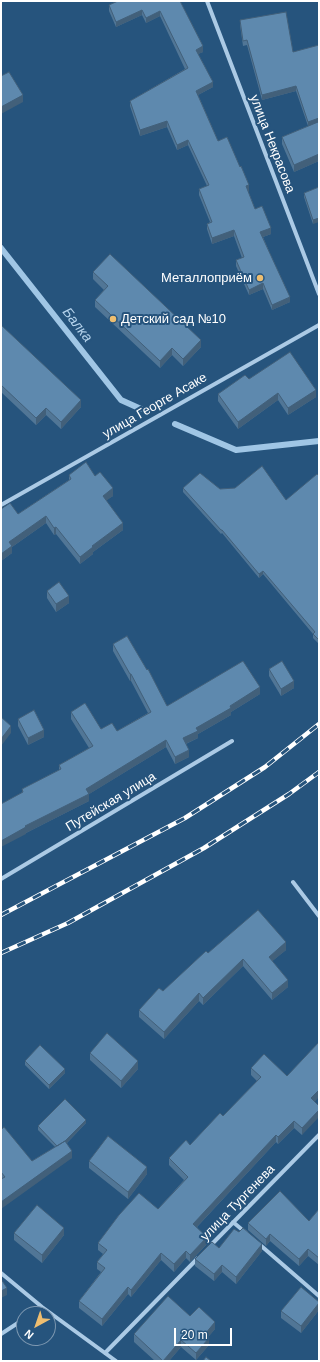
<!DOCTYPE html>
<html>
<head>
<meta charset="utf-8">
<style>
	body { margin:0 }
	#map { position:relative; width:320px; height:1362px; overflow:hidden; background:#26547d; font-family:Helvetica,sans-serif }
	canvas { display:block }
	.frame { position:absolute; inset:0; border:2px solid #fff; pointer-events:none }
	.north { position:absolute; left:16px; top:1306px; width:40px; height:40px; box-sizing:border-box; background:#26547d; border:1px solid #7d98b1; border-radius:50%; rotate:220deg; font-size:11px; font-weight:700; line-height:16px; text-align:center; color:#fff }
	.north::after { content:''; display:block; margin:auto; width:14px; height:18px; background:#eebe70; clip-path:polygon(50% 0,100% 100%,50% 72%,0 100%) }
	.scale { position:absolute; left:174px; top:1328px; width:58px; height:18px; box-sizing:border-box; border:2px solid #fff; border-top:0; padding-left:5px; font-size:12px; line-height:14px; white-space:nowrap; color:#fff; -webkit-text-stroke:3px #26547d; paint-order:stroke }
</style>
</head>
<body>
<div id="map">
<canvas width="320" height="1362"></canvas>
<div class="frame"></div>
<div class="north">N</div>
<div class="scale">20 m</div>
</div>
<script>
const g = document.querySelector('canvas').getContext('2d');
g.lineJoin = 'round';
const toPath = rows => new Path2D(rows.map(r => 'M' + r).join(''));
function strokePath(path, color, width, dash) { g.strokeStyle = color; g.lineWidth = width; g.lineCap = dash ? 'butt' : 'round'; g.setLineDash(dash || []); g.stroke(path); }
function fill(path, color) { g.fillStyle = color; g.fill(path, 'evenodd'); }
function label(font, color, halo, rows, align = 'center') {
  g.font = font + ' Helvetica,sans-serif'; g.lineWidth = 4; g.setLineDash([]); g.textBaseline = 'middle'; g.strokeStyle = halo; g.fillStyle = color; for (const [text, x, y, turn = 0] of rows) {
    g.save(); g.translate(x, y); g.rotate((+turn || 0) * Math.PI / 180); g.textAlign = isNaN(turn) ? turn : align; if (halo) g.strokeText(text, 0, 0); g.fillText(text, 0, 0); g.restore();
  }
}
const stream = toPath([
	[1,248,121,400,141,409],
	[175,424,236,450,319,441]
]);
const street = toPath([
	[207,1,319,294],
	[1,505,319,325],
	[1,879,232,741],
	[293,882,319,916],
	[233,1222,246,1233],
	[259,1244,319,1296],
	[210,1246,319,1135],
	[1,1273,42,1307,116,1361],
	[31,1314,42,1307],
	[1,1334,24,1319],
	[105,1353,198,1258]
]);
const rail = toPath([
	[1,915,185,818,265,767,319,724],
	[1,953,68,923,204,848,289,794,319,772]
]);
const wall = toPath([
	[180,1,203,52,198,54,213,87,198,95,218,141,249,191,248,191,255,209,271,234,263,237,290,302,272,310,263,289,249,295,236,266,236,260,242,258,234,236,212,244,207,229,207,224,210,222,199,195,199,189,207,186,188,145,177,150,167,127,140,136,130,106,130,101,185,69,160,16,146,23,142,15,116,27,109,11,109,5],
	[240,20,293,52,319,125,319,161,294,172,282,144,282,137,308,126,296,91,262,100,247,45,243,46,240,25],
	[319,187,313,224,304,197,304,193],
	[93,272,201,347,183,366,172,355,160,368,95,307,95,300,104,290,93,279],
	[1,325,81,407,61,429,46,415,36,425,1,392],
	[249,379,316,397,288,415,278,400,238,429,218,401,218,394],
	[69,475,95,476,113,496,106,500,123,530,93,552,93,554,80,564,56,534,54,535,46,523,12,547,12,553,1,561,18,514,69,480],
	[319,476,319,644,313,638,313,634,263,574,259,578,222,533,221,534,183,492,183,488,220,489,286,500],
	[47,591,69,603,56,612,47,598],
	[113,644,167,706,260,694,231,712,231,715,198,734,198,738,186,744,189,757,175,764,166,747,89,794,89,801,26,833,26,834,22,789,59,770,59,765,89,748,71,719,71,712,101,729,117,731,148,713,131,681,130,681,113,651],
	[269,669,294,688,281,696,269,676],
	[18,719,44,737,28,745,18,726],
	[286,950,272,961,288,987,272,1000,243,966,203,1005,199,1001,164,1039,139,1017,139,1010,163,991,208,953],
	[90,1053,138,1069,121,1088,90,1060],
	[25,1061,65,1073,49,1089,25,1065],
	[251,1068,315,1102,302,1135,294,1128,278,1144,276,1142,197,1227,207,1244,190,1262,186,1258,174,1272,161,1260,131,1297,128,1294,102,1326,79,1308,79,1301,101,1272,97,1269,97,1262,103,1254,98,1250,98,1243,158,1209,184,1180,169,1165,169,1158,190,1145,223,1116,257,1081,251,1075],
	[86,1123,67,1143,72,1158,1,1179,1,1130,32,1161,55,1147,38,1130,38,1126],
	[89,1161,147,1174,128,1199,89,1168],
	[319,1209,319,1265,308,1256,299,1266,270,1241,266,1246,248,1230,248,1223,309,1221],
	[14,1233,64,1235,42,1263,14,1240],
	[219,1248,262,1251,236,1284,222,1272,214,1281,195,1266,195,1259],
	[319,1302,319,1310,301,1333,281,1318,281,1311],
	[190,1316,215,1329,208,1337,209,1345,196,1360,181,1347,169,1361,155,1361,134,1342,134,1334]
]);
const shadedWall = toPath([
	[142,10,142,15,116,27,116,22],
	[160,11,160,16,146,23,146,18],
	[203,46,203,52,196,55,196,50],
	[213,82,213,87,196,96,196,91],
	[296,86,296,91,262,100,262,95],
	[23,95,23,102,1,114,1,107],
	[319,118,319,123,308,127,308,122],
	[167,121,167,127,140,136,140,130],
	[188,140,188,145,177,150,177,145],
	[319,154,319,161,294,172,294,165],
	[249,185,249,191,246,192,246,186],
	[319,218,319,222,313,224,313,220],
	[271,228,271,234,260,238,260,232],
	[234,230,234,236,212,244,212,238],
	[263,283,263,289,249,295,249,290],
	[290,297,290,302,272,310,272,305],
	[201,340,201,347,183,366,183,359],
	[172,348,172,355,160,368,160,361],
	[316,390,316,397,288,415,288,408],
	[278,393,278,400,238,429,238,422],
	[81,400,81,407,61,429,61,422],
	[46,408,46,415,36,425,36,418],
	[113,488,113,496,103,503,103,496],
	[46,516,46,523,12,547,12,553,1,561,1,554,9,542],
	[123,523,123,530,93,552,93,554,80,564,80,557,92,546],
	[56,527,56,534,54,535,54,528],
	[263,571,263,574,259,578,259,574],
	[69,596,69,603,56,612,56,604],
	[130,674,131,674,131,681,130,681],
	[294,681,294,688,281,696,281,689],
	[260,687,260,694,231,712,231,715,198,734,198,738,183,745,183,738,196,728],
	[11,726,11,733,1,746,1,739],
	[44,730,44,737,28,745,28,738],
	[166,740,166,747,86,796,86,789],
	[189,750,189,757,175,764,175,757],
	[89,794,89,801,26,833,26,834,1,847,1,841,25,826],
	[286,942,286,950,269,964,269,957],
	[243,959,243,966,203,1005,203,998],
	[288,980,288,987,272,1000,272,993],
	[199,993,199,1001,164,1039,164,1032],
	[138,1061,138,1069,121,1088,121,1081],
	[65,1069,65,1073,49,1089,49,1085],
	[319,1090,319,1097,311,1106,311,1098],
	[319,1110,319,1117,302,1135,302,1128],
	[86,1120,86,1123,59,1151,59,1147],
	[294,1121,294,1128,278,1144,278,1137],
	[276,1135,276,1142,193,1231,193,1224],
	[72,1151,72,1158,1,1209,1,1202],
	[147,1167,147,1174,128,1199,128,1192],
	[64,1228,64,1235,42,1263,42,1255],
	[270,1234,270,1241,266,1246,266,1239],
	[207,1237,207,1244,190,1262,190,1255],
	[262,1244,262,1251,236,1284,236,1277],
	[308,1249,308,1256,299,1266,299,1259],
	[186,1251,186,1258,174,1272,174,1264],
	[161,1253,161,1260,131,1297,131,1290],
	[222,1265,222,1272,214,1281,214,1274],
	[128,1287,128,1294,102,1326,102,1319],
	[7,1288,7,1295,1,1298,1,1291],
	[319,1303,319,1310,301,1333,301,1326],
	[215,1322,215,1329,205,1341,205,1334],
	[209,1338,209,1345,196,1360,196,1353],
	[181,1340,181,1347,169,1361,163,1361]
]);
const building = toPath([
	[118,1,180,1,203,46,196,50,213,82,196,91,218,141,227,137,240,167,241,166,249,185,246,186,255,209,262,206,271,228,260,232,290,297,272,305,263,283,249,290,236,260,244,257,234,230,212,238,207,224,212,222,199,189,209,185,188,140,177,145,167,121,140,130,130,101,188,68,160,11,146,18,142,10,116,22,109,5,118,1],
	[286,12,293,52,319,45,319,118,308,122,296,86,262,95,247,40,243,41,240,20,286,12],
	[9,72,23,95,1,107,1,76,9,72],
	[318,122,319,125,319,154,294,165,282,137,318,122],
	[319,187,319,218,313,220,304,193,319,187],
	[110,254,201,340,183,359,172,348,160,361,95,300,108,286,93,272,110,254],
	[1,325,81,400,61,422,46,408,36,418,1,385,1,325],
	[290,352,316,390,288,408,278,393,238,422,218,394,245,375,249,379,290,352],
	[86,462,95,476,100,472,113,488,103,496,123,523,92,546,93,547,80,557,56,527,54,528,46,516,9,542,12,546,1,554,1,509,10,503,18,514,71,479,69,475,86,462],
	[262,466,286,500,317,474,319,476,319,640,313,634,315,632,263,571,259,574,222,530,221,530,183,488,200,473,220,489,235,488,262,466],
	[59,582,69,596,56,604,47,591,59,582],
	[127,636,147,670,148,669,167,706,243,661,260,687,230,706,231,708,196,728,198,731,183,738,189,750,175,757,166,740,86,789,89,794,25,826,26,827,1,841,1,804,23,792,22,789,61,769,59,765,93,746,71,712,85,703,101,729,112,723,117,731,151,712,131,674,130,674,113,644,127,636],
	[282,661,294,681,281,689,269,669,282,661],
	[34,710,44,730,28,738,18,719,34,710],
	[1,717,11,726,1,739,1,717],
	[258,910,286,942,269,957,288,980,272,993,243,959,203,998,199,993,164,1032,139,1010,159,988,163,991,206,951,208,953,258,910],
	[107,1033,138,1061,121,1081,90,1053,107,1033],
	[319,1042,319,1090,311,1098,319,1106,319,1110,302,1128,294,1121,278,1137,276,1135,193,1224,207,1237,190,1255,186,1251,174,1264,161,1253,131,1290,128,1287,102,1319,79,1301,105,1268,97,1262,107,1250,98,1243,119,1215,139,1193,158,1209,188,1177,169,1158,186,1140,190,1145,220,1113,223,1116,261,1077,251,1068,264,1054,287,1076,319,1042],
	[40,1045,65,1069,49,1085,25,1061,40,1045],
	[65,1099,86,1120,65,1141,57,1146,38,1126,65,1099],
	[4,1127,32,1161,65,1141,72,1151,1,1202,1,1179,5,1177,1,1172,1,1130,4,1127],
	[108,1136,147,1167,128,1192,89,1161,108,1136],
	[280,1191,309,1221,319,1209,319,1258,308,1249,299,1259,270,1234,266,1239,248,1223,280,1191],
	[37,1205,64,1228,42,1255,14,1233,37,1205],
	[243,1228,262,1244,236,1277,222,1265,214,1274,195,1259,212,1242,219,1248,234,1229,239,1232,243,1228],
	[1,1279,7,1288,1,1291,1,1279],
	[301,1287,319,1302,319,1303,301,1326,281,1311,301,1287],
	[168,1296,190,1316,199,1307,215,1322,205,1334,209,1338,196,1353,181,1340,163,1361,134,1334,168,1296],
	[206,1357,211,1361,203,1361,206,1357]
]);
const markers = [
	[260,278,4,"#eebe70"],
	[113,319,4,"#eebe70"]
];
const streetNames = [
	["улица Некрасова",272,144,69],
	["улица Георге Асаке",155,406,-30],
	["Путейская улица",111,802,-31],
	["улица Тургенева",238,1203,-46]
];
const poiNames = [
	["Металлоприём",252,278],
	["Детский сад №10",121,319,"left"]
];
const waterNames = [
	["Балка",77,325,52]
];
strokePath(stream, '#a0c6e5', 6);
strokePath(street, '#abcae5', 4);
strokePath(rail, '#fff', 4.5);
strokePath(rail, '#26547d', 3, [9]);
fill(wall, '#517696');
fill(shadedWall, '#42607a');
fill(building, '#5e89ae');
strokePath(building, '#42607a', 1);
for (const [x, y, r, color] of markers) { const dot = new Path2D(); dot.arc(x, y, r, 0, 2 * Math.PI); g.fillStyle = color; g.fill(dot); strokePath(dot, '#26547d', 1.5); }
label('13px', '#fff', '#26547d', streetNames);
label('13px', '#fff', '#26547d', poiNames, 'right');
label('italic 14px', '#b6d4ed', '#26547d', waterNames);
</script>
</body>
</html>
